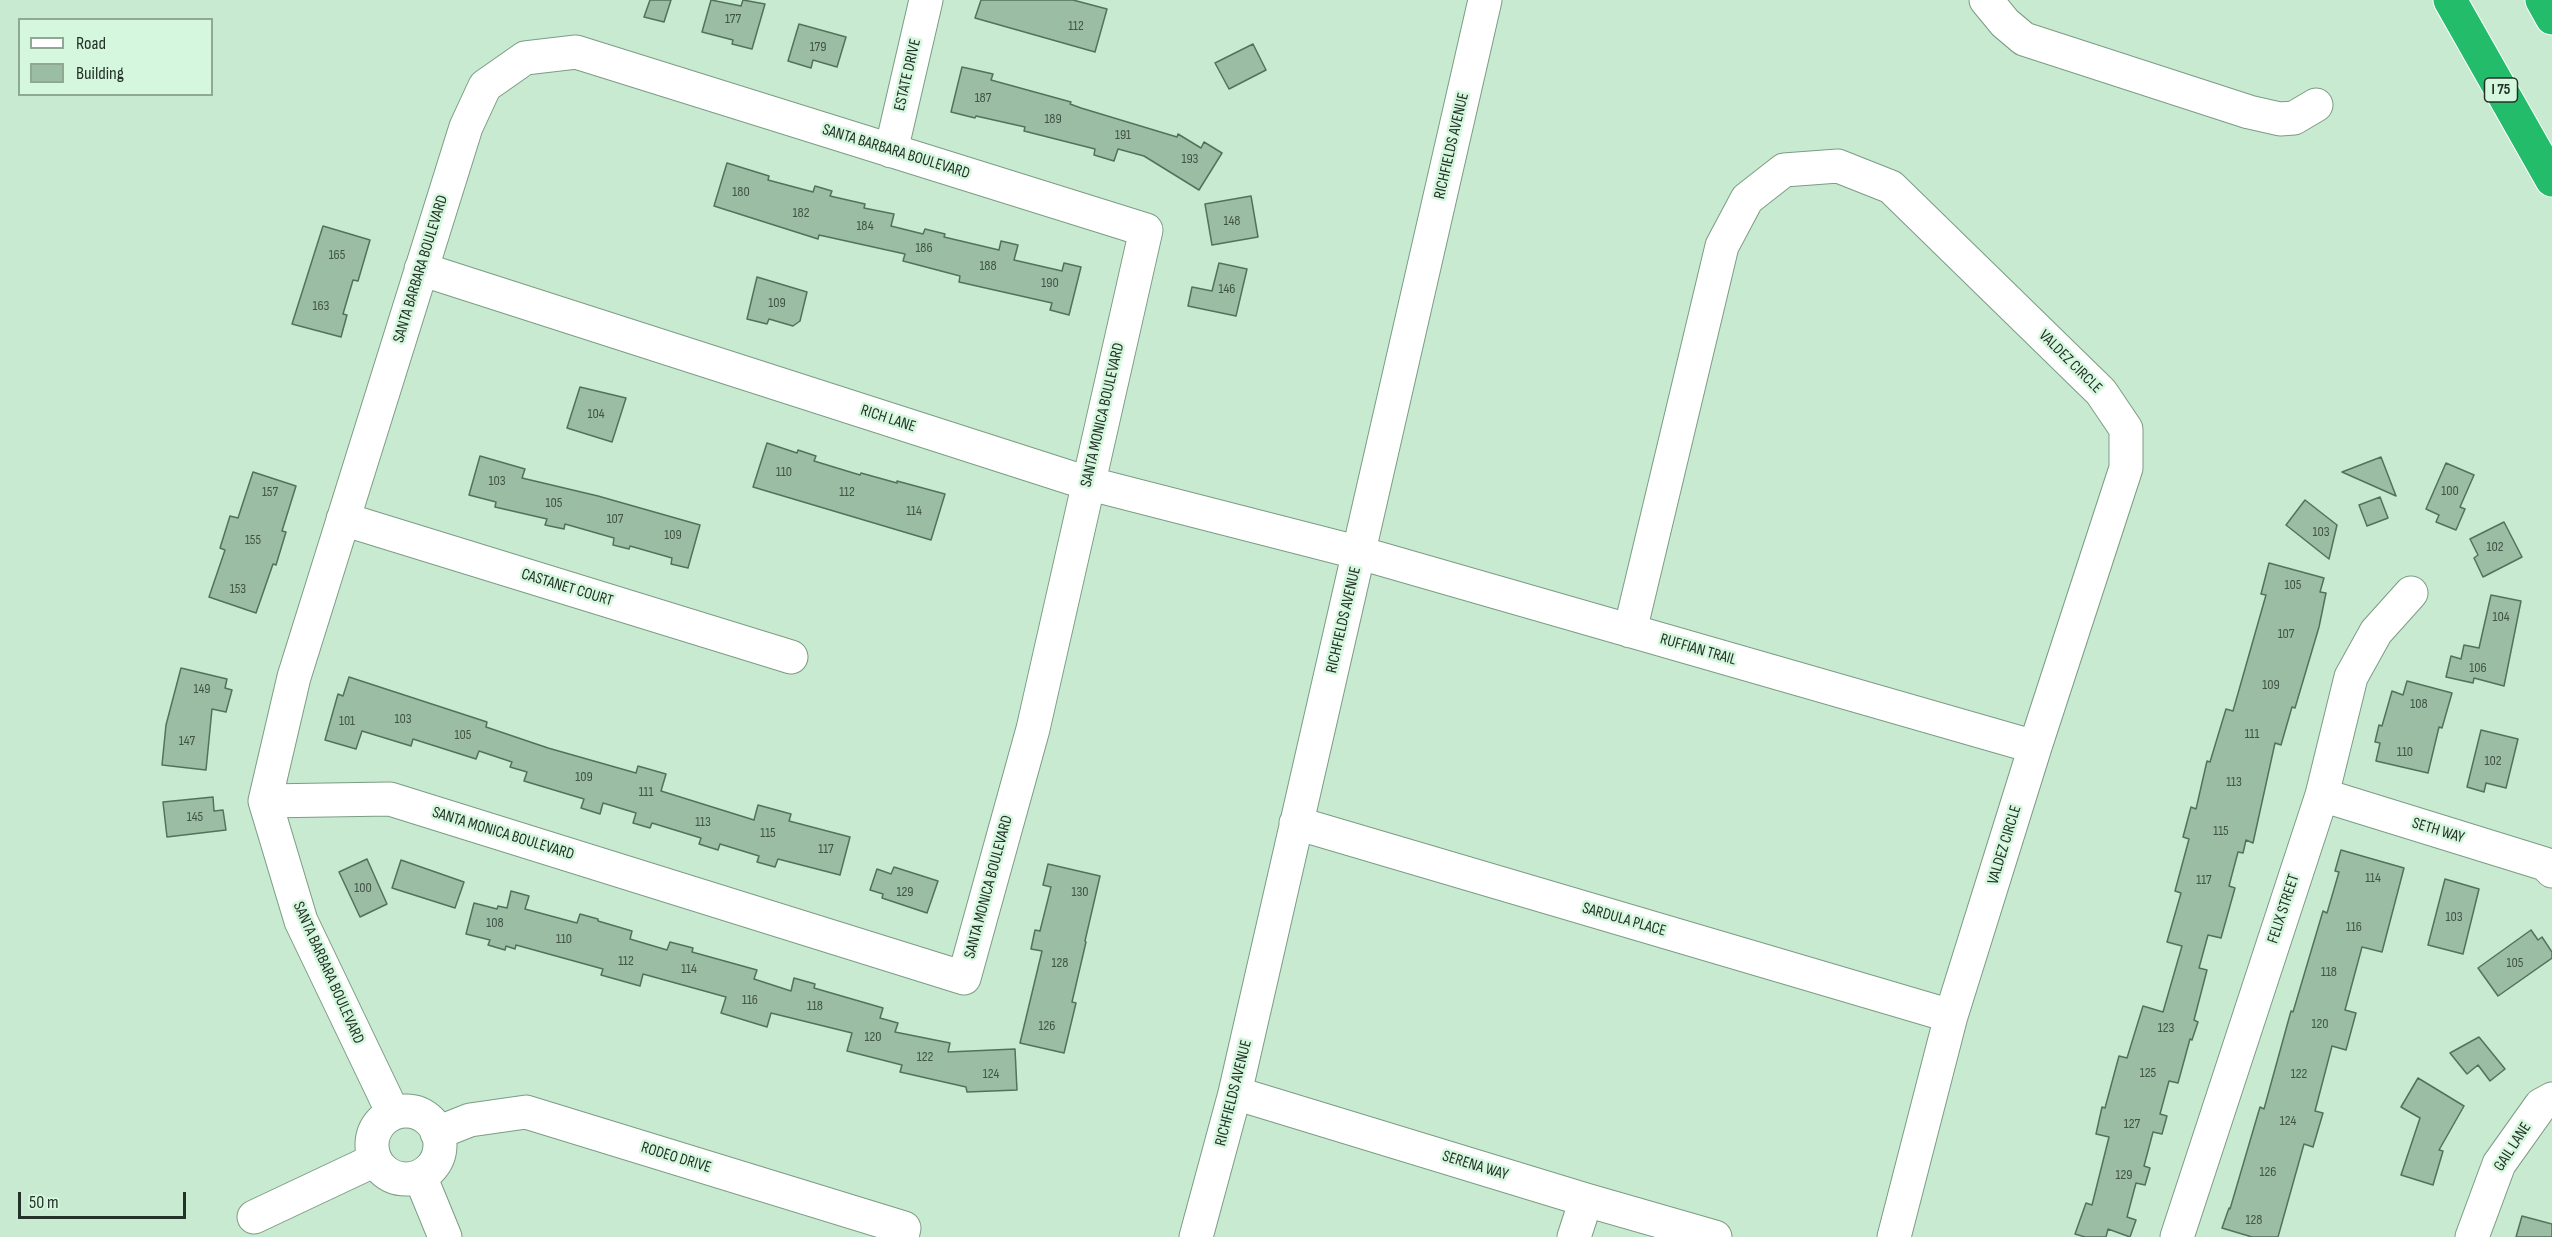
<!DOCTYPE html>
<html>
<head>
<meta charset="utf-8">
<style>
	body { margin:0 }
	#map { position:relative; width:2552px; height:1237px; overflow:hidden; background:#c7ead0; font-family:"Sofia Sans Condensed",sans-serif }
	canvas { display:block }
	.legend { position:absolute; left:18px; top:18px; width:195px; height:78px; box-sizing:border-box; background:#d4f7dd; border:2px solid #8ea895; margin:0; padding:8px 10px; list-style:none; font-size:18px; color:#243128 }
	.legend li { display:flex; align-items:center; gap:12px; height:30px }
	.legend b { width:30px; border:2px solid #8ea895 }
	.scale { position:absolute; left:18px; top:1192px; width:168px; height:27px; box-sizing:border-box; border:3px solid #243128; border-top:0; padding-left:8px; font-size:18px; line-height:21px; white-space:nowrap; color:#243128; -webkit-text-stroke:4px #d4f7dd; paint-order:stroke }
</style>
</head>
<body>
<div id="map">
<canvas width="2552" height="1237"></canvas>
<ul class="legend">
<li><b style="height:8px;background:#fff"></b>Road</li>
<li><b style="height:16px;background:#9bbda4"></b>Building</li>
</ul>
<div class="scale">50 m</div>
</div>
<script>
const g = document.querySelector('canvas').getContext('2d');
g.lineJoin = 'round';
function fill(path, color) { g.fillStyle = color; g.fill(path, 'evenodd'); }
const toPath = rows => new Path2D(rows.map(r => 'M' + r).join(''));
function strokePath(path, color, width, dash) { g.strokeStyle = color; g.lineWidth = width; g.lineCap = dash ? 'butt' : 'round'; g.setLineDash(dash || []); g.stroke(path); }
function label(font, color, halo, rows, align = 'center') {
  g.font = font + ' "Sofia Sans Condensed",sans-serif'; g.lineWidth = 5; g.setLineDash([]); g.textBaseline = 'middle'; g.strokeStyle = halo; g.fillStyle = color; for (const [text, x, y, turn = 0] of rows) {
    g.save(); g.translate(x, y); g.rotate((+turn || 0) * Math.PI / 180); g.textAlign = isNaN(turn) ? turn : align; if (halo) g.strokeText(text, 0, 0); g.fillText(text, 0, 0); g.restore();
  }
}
const building = toPath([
	[650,0,671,0,664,22,644,17,650,0],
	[711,0,741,6,743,0,765,4,752,49,732,44,733,40,702,32,711,0],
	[981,0,1073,0,1107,9,1095,52,975,18,981,0],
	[799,24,846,37,837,67,813,60,811,68,788,61,799,24],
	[1253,44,1266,70,1229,89,1215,63,1253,44],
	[962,67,993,74,991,80,1071,102,1070,104,1081,108,1177,137,1178,134,1201,148,1204,142,1222,153,1199,190,1144,156,1118,149,1114,161,1094,155,1095,149,1024,131,1025,127,976,116,975,118,951,112,962,67],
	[727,163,769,176,768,180,813,192,815,186,832,191,830,196,865,204,864,208,894,214,891,226,923,234,925,229,945,234,944,237,999,250,1001,241,1018,245,1014,260,1062,271,1064,263,1081,267,1069,315,1050,310,1052,303,959,282,960,276,903,261,905,254,819,235,818,239,714,206,727,163],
	[1251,196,1258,237,1212,245,1205,204,1251,196],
	[323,226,370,240,358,281,353,280,343,314,347,315,341,337,292,324,323,226],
	[1219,263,1247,269,1236,316,1188,306,1192,287,1212,291,1219,263],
	[757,277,807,292,800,321,793,326,769,319,767,324,747,319,757,277],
	[580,387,626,398,612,442,567,428,580,387],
	[767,443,797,453,798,450,816,456,814,461,860,475,861,473,897,483,897,481,945,494,931,540,753,487,767,443],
	[480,456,525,469,522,478,598,496,700,525,688,568,671,564,672,558,630,546,629,549,613,545,614,538,565,524,564,529,545,525,547,519,495,507,496,502,469,495,480,456],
	[2381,457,2396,496,2342,472,2381,457],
	[2446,463,2474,475,2460,507,2465,509,2456,530,2436,522,2439,515,2426,509,2446,463],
	[253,472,296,486,282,531,286,532,276,565,273,564,256,613,209,597,225,550,220,548,230,516,238,518,253,472],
	[2380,497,2388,518,2367,526,2359,505,2380,497],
	[2305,500,2337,525,2329,559,2286,525,2305,500],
	[2504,522,2522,557,2483,577,2474,558,2478,555,2470,539,2504,522],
	[2269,563,2324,578,2320,592,2326,593,2319,627,2295,708,2292,707,2281,745,2275,743,2253,843,2246,840,2243,853,2238,852,2229,886,2235,888,2221,938,2208,935,2199,968,2207,970,2194,1020,2198,1022,2192,1040,2190,1039,2178,1083,2169,1081,2160,1114,2167,1116,2162,1134,2153,1132,2144,1166,2150,1168,2145,1185,2136,1183,2127,1217,2136,1220,2130,1237,2108,1229,2106,1237,2085,1237,2075,1234,2086,1203,2092,1205,2109,1137,2096,1134,2102,1107,2105,1108,2119,1056,2127,1058,2143,1006,2163,1012,2182,946,2167,942,2181,893,2175,891,2189,839,2183,837,2191,807,2196,809,2207,761,2210,762,2226,709,2233,711,2266,595,2261,594,2269,563],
	[2491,595,2521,601,2504,686,2474,678,2473,683,2446,677,2451,656,2461,659,2464,645,2479,648,2491,595],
	[181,668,227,679,225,688,232,690,226,712,212,709,206,770,162,765,166,725,181,668],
	[349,677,487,722,486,727,548,748,636,773,638,766,666,774,661,791,754,820,758,805,791,814,789,821,850,837,840,875,778,859,775,867,757,862,759,856,720,844,718,850,699,844,701,838,652,823,650,828,633,823,636,813,603,803,600,814,581,808,584,799,524,781,527,772,510,767,512,762,479,751,476,759,413,739,411,746,362,731,356,749,325,740,338,694,343,696,349,677],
	[2407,681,2452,693,2442,728,2439,727,2428,773,2376,761,2380,743,2375,742,2379,725,2382,726,2392,691,2403,695,2407,681],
	[2481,730,2518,739,2506,788,2486,783,2484,792,2467,787,2481,730],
	[213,797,214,811,223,810,226,830,167,837,163,802,213,797],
	[2341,850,2404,868,2382,952,2362,947,2345,1010,2356,1013,2346,1050,2332,1046,2315,1111,2323,1113,2313,1147,2304,1144,2278,1237,2252,1237,2222,1228,2229,1208,2230,1209,2260,1107,2264,1109,2291,1011,2293,1012,2323,911,2327,913,2339,872,2335,871,2341,850],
	[367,859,387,904,360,917,339,872,367,859],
	[401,860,464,882,455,908,392,888,401,860],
	[1048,864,1100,876,1085,941,1086,942,1072,1002,1076,1003,1064,1053,1020,1043,1042,951,1031,949,1035,930,1040,931,1051,887,1043,885,1048,864],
	[894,867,938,881,927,913,882,898,883,894,870,890,877,869,891,874,894,867],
	[2445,879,2479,889,2463,954,2428,945,2445,879],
	[511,891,529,896,525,909,577,923,580,914,598,919,598,921,632,931,630,939,667,950,670,942,693,948,692,952,757,970,754,979,791,991,794,978,815,984,814,988,883,1008,880,1018,898,1023,895,1032,950,1043,948,1052,1015,1049,1017,1090,967,1092,966,1087,900,1072,902,1065,847,1051,852,1033,771,1013,767,1027,721,1013,726,997,643,974,640,986,601,975,603,969,516,945,515,949,506,946,505,950,488,945,490,940,466,934,474,903,497,909,498,906,507,908,511,891],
	[2531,930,2538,940,2542,937,2552,952,2552,958,2498,996,2478,968,2531,930],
	[2479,1037,2505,1069,2490,1081,2478,1065,2467,1074,2450,1053,2479,1037],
	[2418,1078,2464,1106,2439,1150,2443,1151,2433,1185,2401,1175,2420,1118,2401,1107,2418,1078],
	[2522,1216,2552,1224,2552,1237,2516,1237,2522,1216]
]);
const minor = toPath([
	[1986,0,2005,23,2024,39,2249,112,2280,119,2294,118,2316,105],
	[891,151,926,0],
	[421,269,1087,483,1360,553,2035,747],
	[343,519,791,657],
	[1630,631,1722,246,1747,199,1784,170,1838,166,1891,187,2101,392,2126,429,2126,468,2035,747,1951,1016,1894,1237],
	[2322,795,2545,864,2552,871],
	[265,801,390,799,964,978,1033,729,1146,230,576,52,525,58,485,86,466,127,294,677,265,801,301,921,393,1113],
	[1296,823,1951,1016],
	[1235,1093,1586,1200,1715,1237],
	'372 1145a34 34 0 1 1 68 0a34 34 0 1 1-68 0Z',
	[437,1133,470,1120,526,1112,904,1228,902,1237],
	[420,1176,445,1237],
	[254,1217,375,1160],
	[1196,1237,1235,1093,1485,0],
	[1574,1237,1586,1200],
	[2177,1237,2322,795,2351,677,2376,632,2411,593],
	[2472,1237,2499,1164,2541,1105,2552,1099]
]);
const highway = toPath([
	[2450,0,2552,180],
	[2542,0,2552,18]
]);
const numberNames = [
	["177",733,19],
	["112",1076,26],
	["179",818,47],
	["187",983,98],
	["189",1053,119],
	["191",1123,135],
	["193",1190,159],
	["180",741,192],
	["182",801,213],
	["148",1232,221],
	["184",865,226],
	["186",924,248],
	["165",337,255],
	["188",988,266],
	["190",1050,283],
	["146",1227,289],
	["109",777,303],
	["163",321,306],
	["104",596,414],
	["110",784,472],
	["103",497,481],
	["100",2450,491],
	["157",270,492],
	["112",847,492],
	["105",554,503],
	["114",914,511],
	["107",615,519],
	["103",2321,532],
	["109",673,535],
	["155",253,540],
	["102",2495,547],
	["105",2293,585],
	["153",238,589],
	["104",2501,617],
	["107",2286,634],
	["106",2478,668],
	["109",2271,685],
	["149",202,689],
	["108",2419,704],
	["103",403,719],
	["101",347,721],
	["111",2252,734],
	["105",463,735],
	["147",187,741],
	["110",2405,752],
	["102",2493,761],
	["109",584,777],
	["113",2234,782],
	["111",646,792],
	["145",195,817],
	["113",703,822],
	["115",2221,831],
	["115",768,833],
	["117",826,849],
	["114",2373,878],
	["117",2204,880],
	["100",363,888],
	["129",905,892],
	["130",1080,892],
	["103",2454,917],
	["108",495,923],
	["116",2354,927],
	["110",564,939],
	["112",626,961],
	["128",1060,963],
	["105",2515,963],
	["114",689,969],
	["118",2329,972],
	["116",750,1000],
	["118",815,1006],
	["120",2320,1024],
	["126",1047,1026],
	["123",2166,1028],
	["120",873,1037],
	["122",925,1057],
	["125",2148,1073],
	["124",991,1074],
	["122",2299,1074],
	["124",2288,1121],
	["127",2132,1124],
	["126",2268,1172],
	["129",2124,1175],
	["128",2254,1220]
];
const shields = [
	[2501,90,33]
];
const shieldNames = [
	["I 75",2501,90]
];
const streetNames = [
	["ESTATE DRIVE",908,75,-77],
	["RICHFIELDS AVENUE",1452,146,-77],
	["SANTA BARBARA BOULEVARD",896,152,17],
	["SANTA BARBARA BOULEVARD",421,269,-73],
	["VALDEZ CIRCLE",2070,362,45],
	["SANTA MONICA BOULEVARD",1103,415,-77],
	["RICH LANE",888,419,18],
	["CASTANET COURT",567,588,17],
	["RICHFIELDS AVENUE",1344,620,-77],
	["RUFFIAN TRAIL",1698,650,16],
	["SETH WAY",2438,831,17],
	["SANTA MONICA BOULEVARD",503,834,17],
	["VALDEZ CIRCLE",2005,845,-73],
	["SANTA MONICA BOULEVARD",989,887,-75],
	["FELIX STREET",2284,909,-72],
	["SARDULA PLACE",1624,920,16],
	["SANTA BARBARA BOULEVARD",328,973,66],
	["RICHFIELDS AVENUE",1234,1093,-76],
	["GAIL LANE",2513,1147,-57],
	["RODEO DRIVE",676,1158,17],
	["SERENA WAY",1475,1166,17]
];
fill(building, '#9bbda4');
strokePath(building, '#53725c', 1.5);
strokePath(minor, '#7c9c84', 35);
strokePath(highway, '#fff', 35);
strokePath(minor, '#fff', 33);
strokePath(highway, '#23bc6a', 33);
label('14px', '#425447', null, numberNames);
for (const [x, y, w] of shields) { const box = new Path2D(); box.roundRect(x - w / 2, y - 12, w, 24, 4.5); g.fillStyle = '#d4f7dd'; g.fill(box); strokePath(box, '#243128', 1.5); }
label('bold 15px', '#243128', null, shieldNames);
label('16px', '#243128', '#d4f7dd', streetNames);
</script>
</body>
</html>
